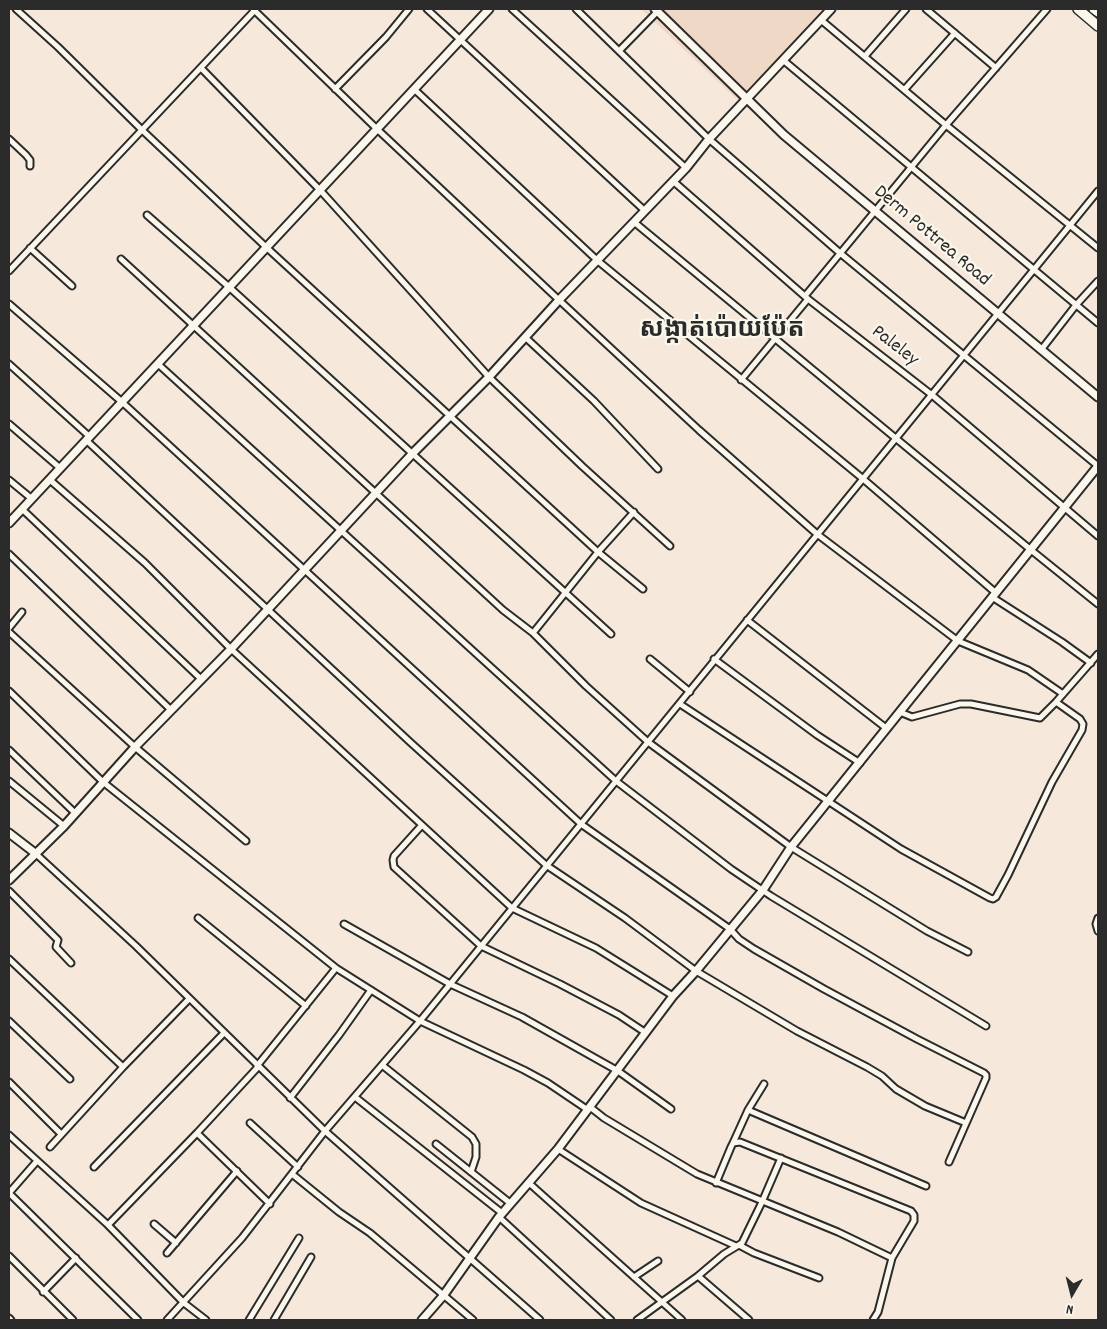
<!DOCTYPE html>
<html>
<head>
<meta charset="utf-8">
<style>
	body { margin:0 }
	#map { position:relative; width:1107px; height:1329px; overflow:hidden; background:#f6e9db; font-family:Dekko,sans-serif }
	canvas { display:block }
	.frame { position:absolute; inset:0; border:10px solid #2b2b2b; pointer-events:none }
	.north { position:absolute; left:1047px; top:1269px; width:50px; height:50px; -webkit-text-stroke:4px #fbf7ec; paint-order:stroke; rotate:188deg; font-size:14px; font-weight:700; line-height:20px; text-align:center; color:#2b2b2b }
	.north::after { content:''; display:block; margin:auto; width:18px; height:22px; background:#2b2b2b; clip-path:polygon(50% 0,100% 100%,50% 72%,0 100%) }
</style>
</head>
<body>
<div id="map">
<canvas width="1107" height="1329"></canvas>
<div class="frame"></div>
<div class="north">N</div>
</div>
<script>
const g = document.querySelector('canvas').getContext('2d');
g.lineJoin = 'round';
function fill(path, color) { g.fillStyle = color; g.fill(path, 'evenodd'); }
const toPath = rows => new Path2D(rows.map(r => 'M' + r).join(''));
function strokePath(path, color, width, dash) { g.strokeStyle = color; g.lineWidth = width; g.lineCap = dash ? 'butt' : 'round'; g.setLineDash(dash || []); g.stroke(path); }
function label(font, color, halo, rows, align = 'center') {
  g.font = font + ' Dekko,"Noto Sans Khmer",sans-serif'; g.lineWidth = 4.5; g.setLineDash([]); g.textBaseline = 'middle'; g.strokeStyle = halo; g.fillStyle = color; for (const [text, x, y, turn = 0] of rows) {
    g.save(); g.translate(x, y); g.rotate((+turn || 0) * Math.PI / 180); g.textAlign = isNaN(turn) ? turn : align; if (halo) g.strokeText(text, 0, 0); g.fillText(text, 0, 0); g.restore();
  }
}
const built = toPath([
	[641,9,839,9,746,108]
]);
const street = toPath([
	[16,9,58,47,141,129,266,247,598,552,643,589],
	[253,9,377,129,559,300,699,430,817,534,958,641,1028,670,1063,694],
	[427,9,644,210],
	[512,9,686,168],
	[576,9,709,139,840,253,1098,466],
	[926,9,996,68],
	[821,20,946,125,1098,248],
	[619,51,658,11],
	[865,56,906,9],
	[783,60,1098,323],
	[201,68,320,190,489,377,582,466,670,546],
	[335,89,386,37,409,9],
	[414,89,598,261,862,478,996,593],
	[905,89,955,33],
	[9,139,26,155,30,160,30,166],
	[673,181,808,299,932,395,1098,536],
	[147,215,229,287,611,634],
	[634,222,1031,550,1098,604],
	[30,248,72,286],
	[121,259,503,610,533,633,586,686,648,742,791,847,927,931,968,952],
	[9,271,256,9],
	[805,296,946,125,1047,9],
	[9,304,122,402,581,824,730,929,739,939,754,949,824,989,917,1039,984,1073,986,1075,986,1078,949,1162],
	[525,337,594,401,658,469],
	[1041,350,1076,305,1098,281],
	[9,364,90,437],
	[158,364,616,781,731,869,771,896,986,1026],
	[741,380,808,299],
	[9,424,60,468],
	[86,440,410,742,546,865,625,918,696,971,797,1031,867,1067,882,1076,896,1089,925,1106,966,1123],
	[9,480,32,499],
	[50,480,145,563,231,649,512,908,596,948,673,996],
	[22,509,201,679],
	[9,554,171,710],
	[992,597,1062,642,1091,663],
	[747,620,886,728],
	[9,628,22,612],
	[9,632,135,747,246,841],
	[533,633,598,552,634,512],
	[650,659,690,692],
	[714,659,817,735,860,763],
	[9,691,103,782,336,968,420,1021,524,1070,548,1083,588,1110],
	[680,704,901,849,990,898,993,899,996,897,1008,875,1052,782,1082,730,1083,724,1080,719,1056,702],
	[900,712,912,717,960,704,971,704,1040,718,1056,702,1098,654],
	[9,750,74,812],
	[9,781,64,826],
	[422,825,394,856,393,860,394,867,481,946,560,984,619,1015,646,1033],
	[35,853,136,946,325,1131,540,1320],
	[9,891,58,940,56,947,71,963],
	[198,918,306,1006],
	[1098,918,1096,924,1098,931],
	[344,924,450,984,522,1017,618,1071,671,1109],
	[9,959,123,1067],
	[9,1021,70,1079],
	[382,1065,472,1137,476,1144,476,1157,471,1172],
	[257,1066,336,968],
	[9,1082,61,1134],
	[355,1097,502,1213],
	[290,1098,339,1035,371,990],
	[590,1107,604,1118,697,1174,838,1232,892,1258,878,1312,873,1320],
	[748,1110,926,1186],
	[250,1123,298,1167],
	[197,1133,270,1204],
	[9,1135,108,1225,184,1303,206,1320],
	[733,1143,748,1110,764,1084],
	[436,1144,510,1203],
	[50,1147,123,1067,189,999],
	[558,1149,641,1203,736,1246],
	[94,1167,224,1033],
	[292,1174,339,1212,370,1233,473,1320],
	[529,1183,682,1320],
	[716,1183,731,1147,733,1143,740,1142,911,1211,914,1215,914,1221,892,1258],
	[9,1193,138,1320],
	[9,1193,37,1161],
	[499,1217,611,1320],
	[154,1224,176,1243],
	[108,1225,197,1133,258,1067],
	[739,1245,754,1253,819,1278],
	[167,1253,237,1171],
	[9,1256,73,1320],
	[698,1276,749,1320],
	[634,1277,658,1261],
	[43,1292,76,1258],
	[9,1318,11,1320],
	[167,1320,242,1238,325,1131,420,1021,1098,191],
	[249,1320,299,1238],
	[274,1320,311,1257],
	[637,1320,698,1276,724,1254,742,1243,762,1202,781,1158]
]);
const secondary = toPath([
	[655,9,784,135,1098,397],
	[9,523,489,9],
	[9,833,35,853],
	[9,880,64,826,135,747,231,649,413,453,489,377,559,300,686,168,709,139,831,9],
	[422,1320,443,1296,499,1217,558,1149,673,996,696,971,763,890,791,847,1098,466]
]);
const highway = toPath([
	[1078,9,1098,26],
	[1094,9,1098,12]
]);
const streetNames = [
	["Derm Pottrea Road",931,237,40],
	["Paleley",894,347,38]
];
const districtNames = [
	["សង្កាត់ប៉ោយប៉ែត",722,333]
];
fill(built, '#f0d8c6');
strokePath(street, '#2b2b2b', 9);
strokePath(secondary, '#2b2b2b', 11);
strokePath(highway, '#2b2b2b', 12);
strokePath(street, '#fbf7ec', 5);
strokePath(secondary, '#fbf7ec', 7);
strokePath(highway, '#fbf7ec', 9);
label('20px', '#2b2b2b', '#fbf7ec', streetNames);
label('bold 25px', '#2b2b2b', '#fbf7ec', districtNames);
</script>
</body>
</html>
